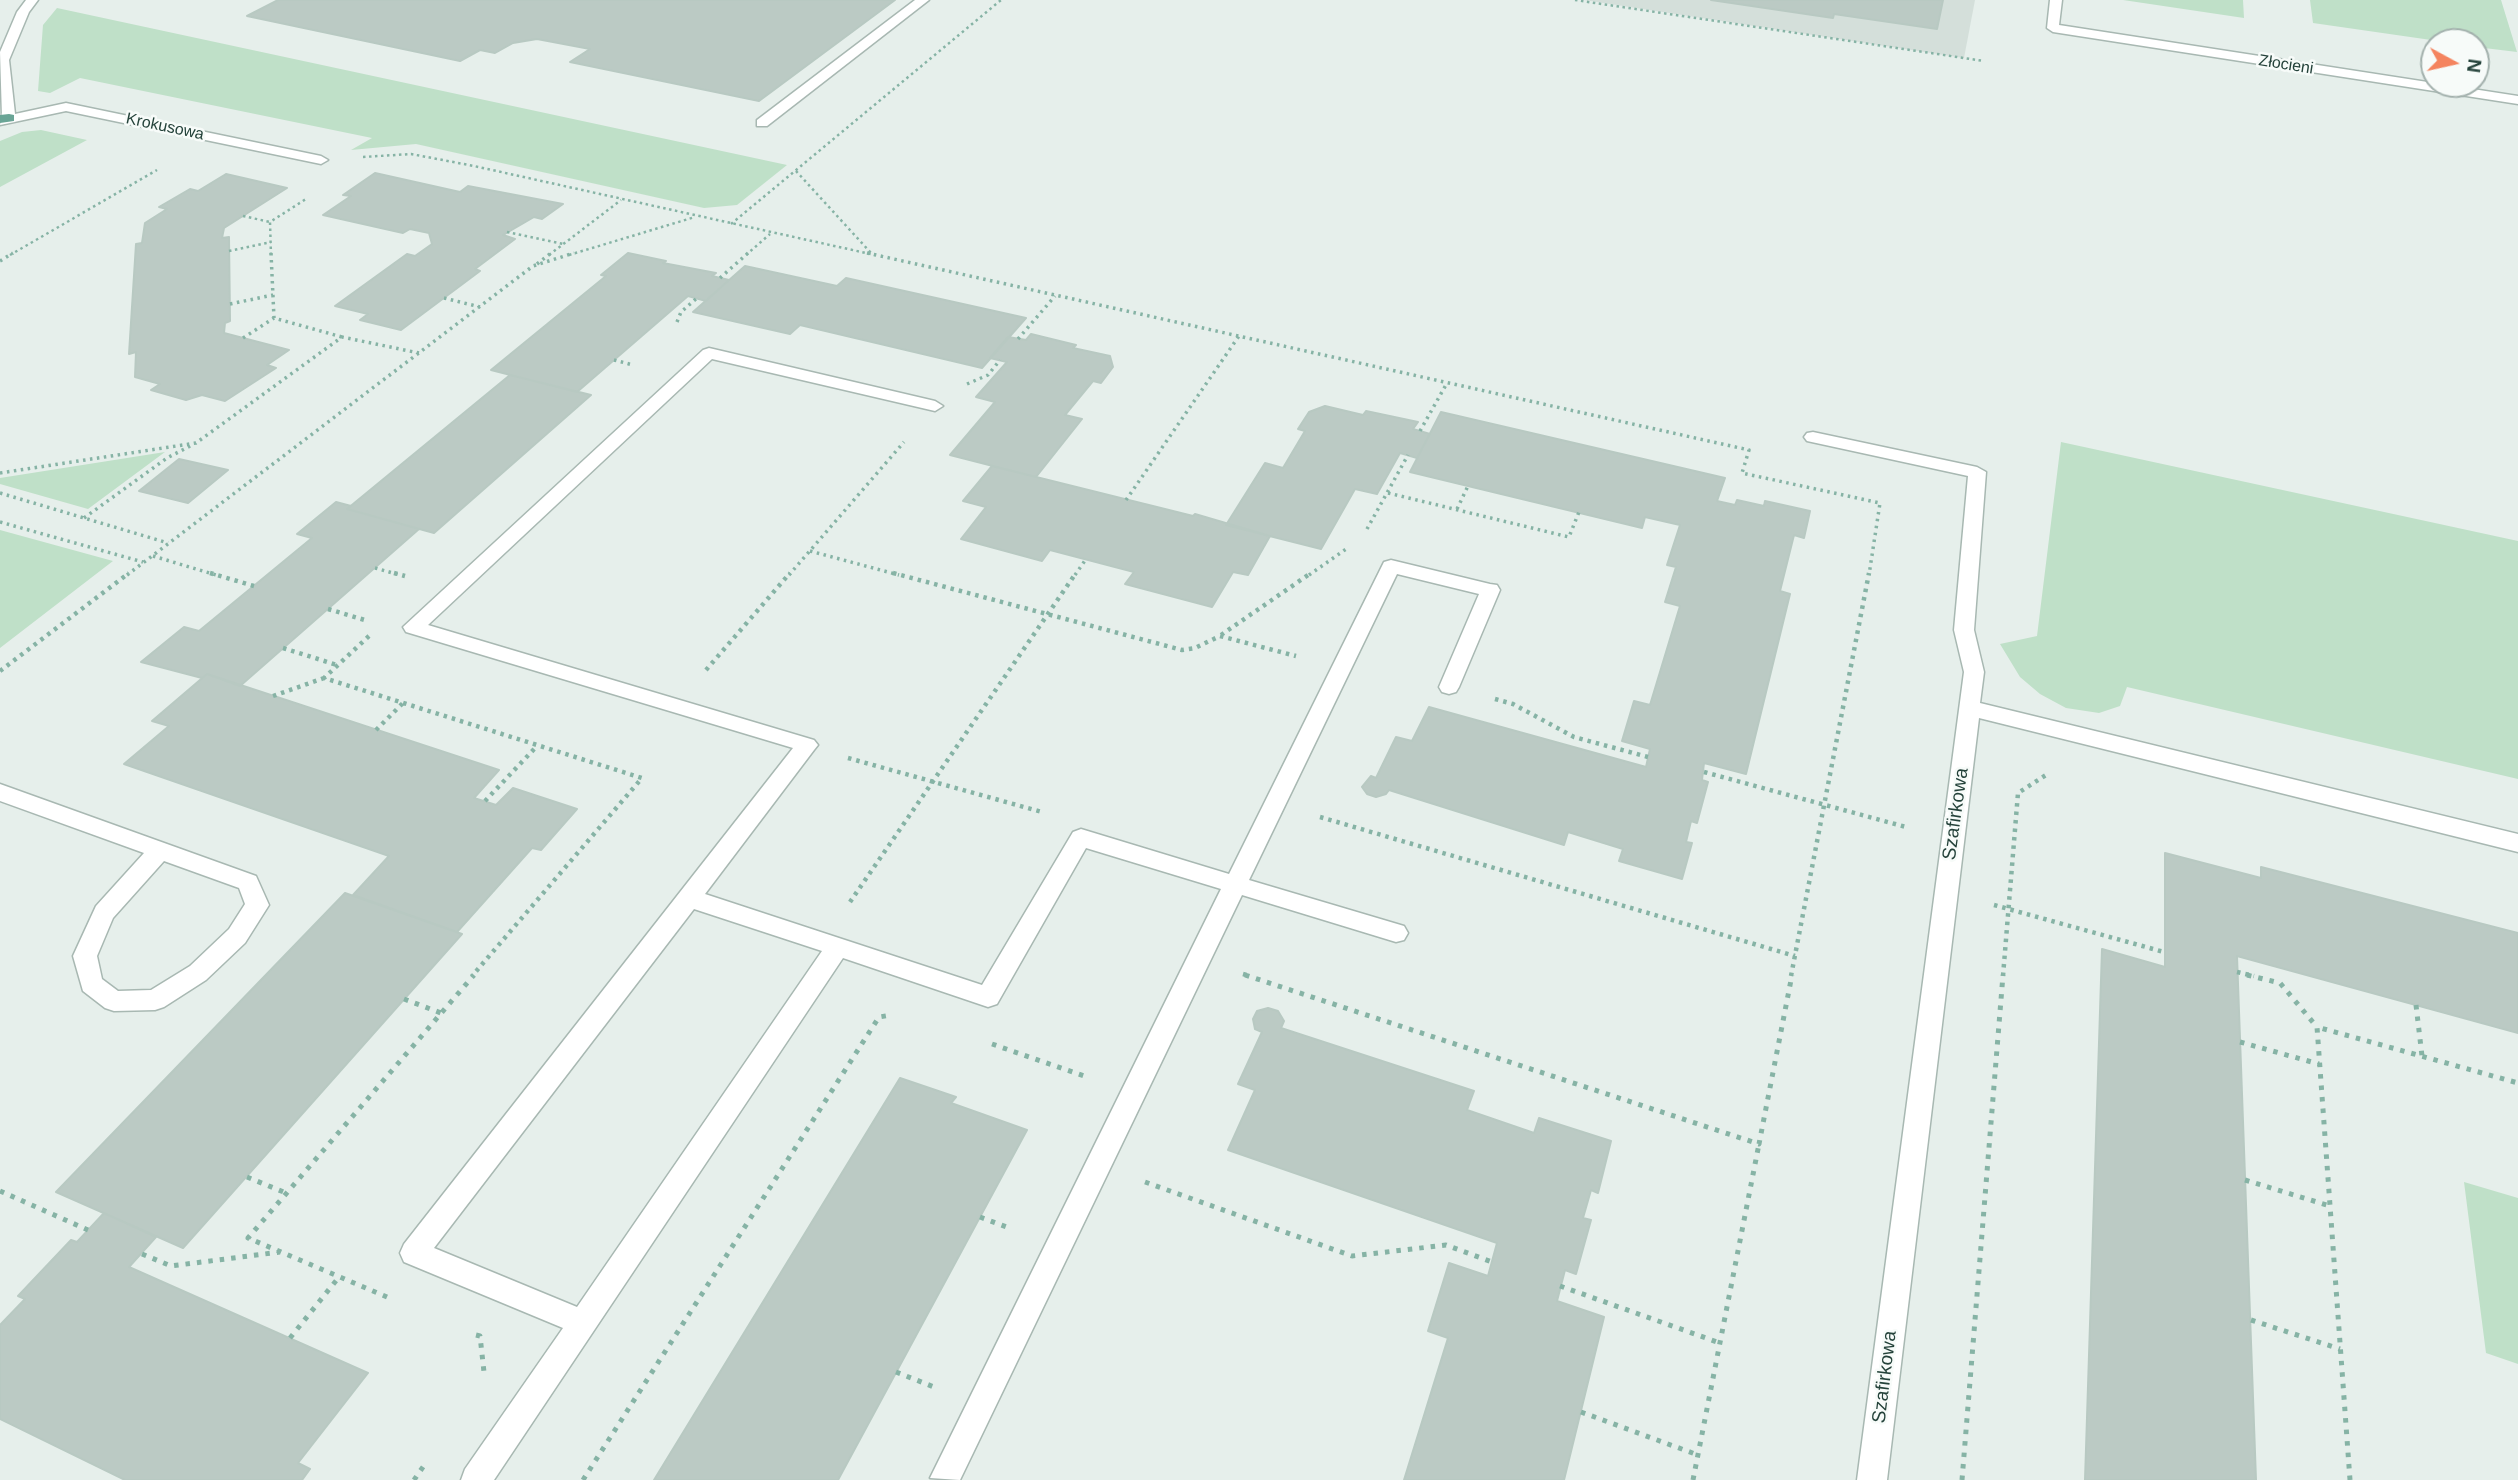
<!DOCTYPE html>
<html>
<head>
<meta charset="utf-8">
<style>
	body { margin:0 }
	#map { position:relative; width:2518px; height:1480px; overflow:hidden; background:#e6efeb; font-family:Arial,sans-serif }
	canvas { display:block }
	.north { position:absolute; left:2420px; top:28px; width:70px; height:70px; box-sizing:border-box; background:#f7fbf9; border:2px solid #a3b1ad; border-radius:50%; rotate:98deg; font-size:19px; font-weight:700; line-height:28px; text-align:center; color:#24423a }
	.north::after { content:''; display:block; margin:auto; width:24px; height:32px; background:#f4845f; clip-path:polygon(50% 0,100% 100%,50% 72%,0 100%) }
</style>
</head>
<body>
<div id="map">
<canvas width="2518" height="1480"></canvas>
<div class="north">N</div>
</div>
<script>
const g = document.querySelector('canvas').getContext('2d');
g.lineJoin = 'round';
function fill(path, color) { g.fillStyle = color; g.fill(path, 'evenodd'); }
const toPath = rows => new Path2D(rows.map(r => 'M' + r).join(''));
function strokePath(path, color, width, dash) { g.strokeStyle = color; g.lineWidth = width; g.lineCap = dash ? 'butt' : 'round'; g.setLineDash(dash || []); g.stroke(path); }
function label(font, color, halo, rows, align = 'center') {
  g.font = font + ' Arial,sans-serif'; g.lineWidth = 5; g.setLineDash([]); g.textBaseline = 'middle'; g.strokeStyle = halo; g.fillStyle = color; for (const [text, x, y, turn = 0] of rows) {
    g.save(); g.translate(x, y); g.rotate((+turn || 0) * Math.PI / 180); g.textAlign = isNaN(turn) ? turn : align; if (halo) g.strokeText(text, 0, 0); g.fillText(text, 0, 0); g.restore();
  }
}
const built = toPath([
	[1584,0,1975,0,1964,58]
]);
const green = toPath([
	[2123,0,2243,0,2244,18],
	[2310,0,2501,0,2517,52,2476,47,2476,42,2445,42,2313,23],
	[57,8,787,165,737,205,704,208,416,144,351,150,372,138,80,78,50,93,38,91,43,25],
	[41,130,87,140,0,187,0,141,22,132],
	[2061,442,2518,541,2518,779,2127,687,2120,706,2099,713,2066,708,2040,694,2020,677,2000,644,2037,636],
	[165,452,88,509,0,484,0,478],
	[0,530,113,561,0,648],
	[2464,1182,2518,1198,2518,1364,2486,1353]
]);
const building = toPath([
	[278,0,895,0,759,101,570,62,590,49,537,39,513,43,495,53,480,50,460,61,247,16,278,0],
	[1711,0,1943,0,1937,29,1834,14,1833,18,1711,0],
	[375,173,460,192,468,186,563,204,542,219,534,217,503,235,515,239,475,269,480,271,401,330,360,320,368,314,335,306,407,254,415,256,432,244,429,233,410,229,403,233,323,215,351,196,343,195,375,173],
	[226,174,287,188,224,228,222,238,229,237,230,321,225,323,224,333,289,350,267,365,276,368,225,401,202,395,186,400,151,390,160,384,135,377,136,352,129,354,136,244,142,243,145,223,167,209,159,207,190,189,198,191,226,174],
	[628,253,666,261,663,263,716,273,712,276,729,280,706,301,688,296,577,392,491,370,606,276,601,275,628,253],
	[745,266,837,286,846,278,1026,318,982,368,800,325,790,334,693,312,745,266],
	[1031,334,1076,345,1073,348,1110,356,1113,367,1101,383,1093,381,1065,415,1082,419,1036,477,950,455,995,402,976,397,1007,362,990,358,1008,337,1026,340,1031,334],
	[510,375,591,395,434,533,347,509,510,375],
	[1325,406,1363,415,1366,411,1418,422,1413,429,1430,434,1417,458,1400,453,1377,494,1355,489,1321,549,1226,525,1265,463,1283,468,1305,431,1298,429,1309,412,1325,406],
	[1441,412,1725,478,1717,501,1735,505,1737,500,1764,506,1765,501,1810,511,1804,538,1794,535,1780,591,1790,594,1746,774,1704,763,1702,780,1708,782,1697,823,1691,821,1686,842,1692,843,1682,879,1619,861,1623,849,1568,832,1564,845,1389,790,1386,794,1376,797,1367,794,1362,787,1371,776,1376,778,1396,737,1412,741,1429,707,1646,767,1650,749,1622,741,1634,701,1650,705,1680,606,1665,602,1676,567,1667,565,1680,525,1645,517,1642,528,1410,472,1441,412],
	[179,459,228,470,188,503,139,491,179,459],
	[992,466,1193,516,1195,514,1270,536,1248,575,1233,572,1212,607,1125,584,1134,572,1050,550,1042,561,961,539,986,507,963,501,992,466],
	[336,502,351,506,347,509,419,529,240,686,207,674,202,678,141,662,184,627,199,631,312,538,297,534,336,502],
	[207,674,499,770,474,798,496,805,513,788,577,809,541,850,532,848,457,932,353,895,389,856,124,764,169,726,152,721,207,674],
	[2165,853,2261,878,2261,867,2518,933,2518,1033,2237,956,2256,1480,2085,1480,2102,949,2165,967,2165,853],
	[345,893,462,934,183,1248,56,1192,345,893],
	[1268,1008,1278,1011,1284,1021,1281,1028,1474,1091,1467,1110,1534,1133,1539,1118,1611,1141,1598,1193,1591,1190,1583,1218,1591,1220,1576,1274,1565,1270,1557,1301,1604,1317,1564,1480,1404,1480,1448,1338,1428,1331,1449,1263,1488,1276,1497,1243,1228,1150,1255,1090,1238,1084,1262,1032,1255,1029,1253,1019,1257,1011,1268,1008],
	[900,1078,956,1097,951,1103,1027,1130,838,1480,654,1480,900,1078],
	[104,1213,156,1237,129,1267,368,1373,298,1463,310,1469,302,1480,125,1480,0,1419,0,1325,25,1299,18,1296,71,1240,77,1242,104,1213]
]);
const pathFar3 = toPath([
	[1575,0,1984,61],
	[363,157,411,154,474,166,875,255],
	[796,171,871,253],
	[243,216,270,222],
	[731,224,1001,0],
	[507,232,563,244],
	[229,251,271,242],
	[10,255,157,170],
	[271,255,270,222,306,199],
	[549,255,621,200],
	[569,255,695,217],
	[746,255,770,234]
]);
const pathFar2 = toPath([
	[271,253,274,318,342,337],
	[867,253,1749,450,1742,473,1880,503,1869,575],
	[0,261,13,253],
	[537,264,551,253],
	[720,278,748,253],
	[444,298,480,307],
	[230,304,273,295],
	[677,322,681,312,697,298],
	[243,338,274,318],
	[1018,339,1055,296],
	[614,360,633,365],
	[967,384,988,375,1000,360],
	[1420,431,1447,383],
	[0,473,196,443,342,337,419,353],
	[0,493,168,543],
	[1388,493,1569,537,1579,512],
	[1126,500,1239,336],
	[1457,509,1468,486],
	[84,518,167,458,192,445],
	[0,522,143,562],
	[1367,529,1408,455],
	[810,551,899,575],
	[153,556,216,575],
	[375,568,400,575],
	[127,575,533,266,574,253],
	[789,575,904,442],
	[1075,575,1086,559],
	[1309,575,1349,547]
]);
const pathFar1 = toPath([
	[210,573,254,586],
	[394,573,405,576],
	[893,573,1182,650,1195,648,1220,636,1296,656],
	[328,609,368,621],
	[1221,635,1311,573],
	[369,636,324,678,642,778,472,976],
	[283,648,337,665],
	[706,670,790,573],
	[0,671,129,573],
	[273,696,324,678],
	[1495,699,1513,704,1574,737,1648,757],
	[376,730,403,703],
	[848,758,1042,812],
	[1704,772,1906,827],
	[485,801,537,746],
	[1320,817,1795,956],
	[850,902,1076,573],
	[1994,905,2164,952],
	[2237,972,2254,976],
	[1243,974,1250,976],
	[1791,976,1869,573],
	[2003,976,2018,793,2046,775]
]);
const path = toPath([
	[1245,975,1759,1144,1792,975],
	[2247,975,2280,983,2317,1027],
	[404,999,441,1013],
	[2416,1005,2422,1056],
	[2240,1042,2319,1064],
	[992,1044,1087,1077],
	[247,1177,286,1193],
	[2245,1180,2330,1206],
	[1145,1182,1352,1256,1446,1245,1492,1262],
	[0,1191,88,1230],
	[980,1217,1012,1229],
	[142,1254,171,1266,280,1252],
	[1560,1286,1720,1343],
	[387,1297,248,1238,474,975],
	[2251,1320,2340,1349],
	[476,1335,480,1336,484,1372],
	[290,1338,339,1277],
	[896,1372,934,1387],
	[1581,1412,1698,1455],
	[414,1480,425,1464],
	[583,1480,879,1017,891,1015],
	[1693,1480,1759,1144],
	[1962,1480,2003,975],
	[2350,1480,2317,1027,2518,1083]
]);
const minor = toPath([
	[26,0,38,0,29,12,9,60,15,114,66,103,321,156,328,160,321,164,66,111,0,125,2,117,0,52,17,12,26,0],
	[915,0,929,0,767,126,757,126,757,120,915,0],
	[2050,0,2062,0,2059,25,2518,96,2518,104,2053,32,2047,28,2050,0],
	[709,348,935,401,943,406,935,411,712,359,428,625,814,740,818,745,814,750,705,894,982,985,1073,832,1081,829,1229,874,1384,562,1391,560,1490,584,1497,585,1500,590,1459,687,1456,692,1449,694,1442,692,1439,687,1479,594,1397,574,1249,880,1404,926,1408,933,1404,940,1396,942,1242,895,960,1480,930,1478,1221,889,1086,848,997,1004,988,1007,843,958,494,1480,461,1480,465,1469,563,1328,404,1262,400,1253,404,1244,793,748,406,632,403,627,703,350,709,348],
	[694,909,822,951,577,1307,434,1248,694,909],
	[1813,432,1977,467,1986,472,1974,630,1984,672,1980,703,2518,834,2518,852,1979,718,1887,1480,1857,1480,1964,672,1954,630,1968,476,1807,441,1804,437,1807,433,1813,432],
	[0,784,256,876,269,905,245,943,206,980,164,1007,155,1010,114,1011,105,1008,83,991,73,956,96,906,144,853,0,801,0,784],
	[164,861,239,888,245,904,229,929,190,966,151,990,118,991,102,979,97,956,113,918,164,861]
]);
const major = toPath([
	[9,114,14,115,14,121,0,123,0,115,9,114]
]);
const farStreetnames = [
	["Złocieni",2286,65,9],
	["Krokusowa",165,127,12]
];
const streetNames = [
	["Szafirkowa",1956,814,-82],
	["Szafirkowa",1885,1377,-83]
];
fill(built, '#d4dfda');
fill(green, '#bfe0c8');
fill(building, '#bbcac4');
strokePath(building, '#b8c9c2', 2);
strokePath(minor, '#a8b8b2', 3);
strokePath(major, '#c2cac8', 3);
strokePath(pathFar3, '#86b3a5', 2.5, [2.5, 3.5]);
strokePath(pathFar2, '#86b3a5', 3.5, [2.5, 4.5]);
strokePath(pathFar1, '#86b3a5', 4.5, [3.5, 5]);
strokePath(path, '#86b3a5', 5, [4.5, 7]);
fill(minor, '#fff');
fill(major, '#6aa596');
label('16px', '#24423a', '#f7fbf9', farStreetnames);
label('19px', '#24423a', '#f7fbf9', streetNames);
</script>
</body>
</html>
